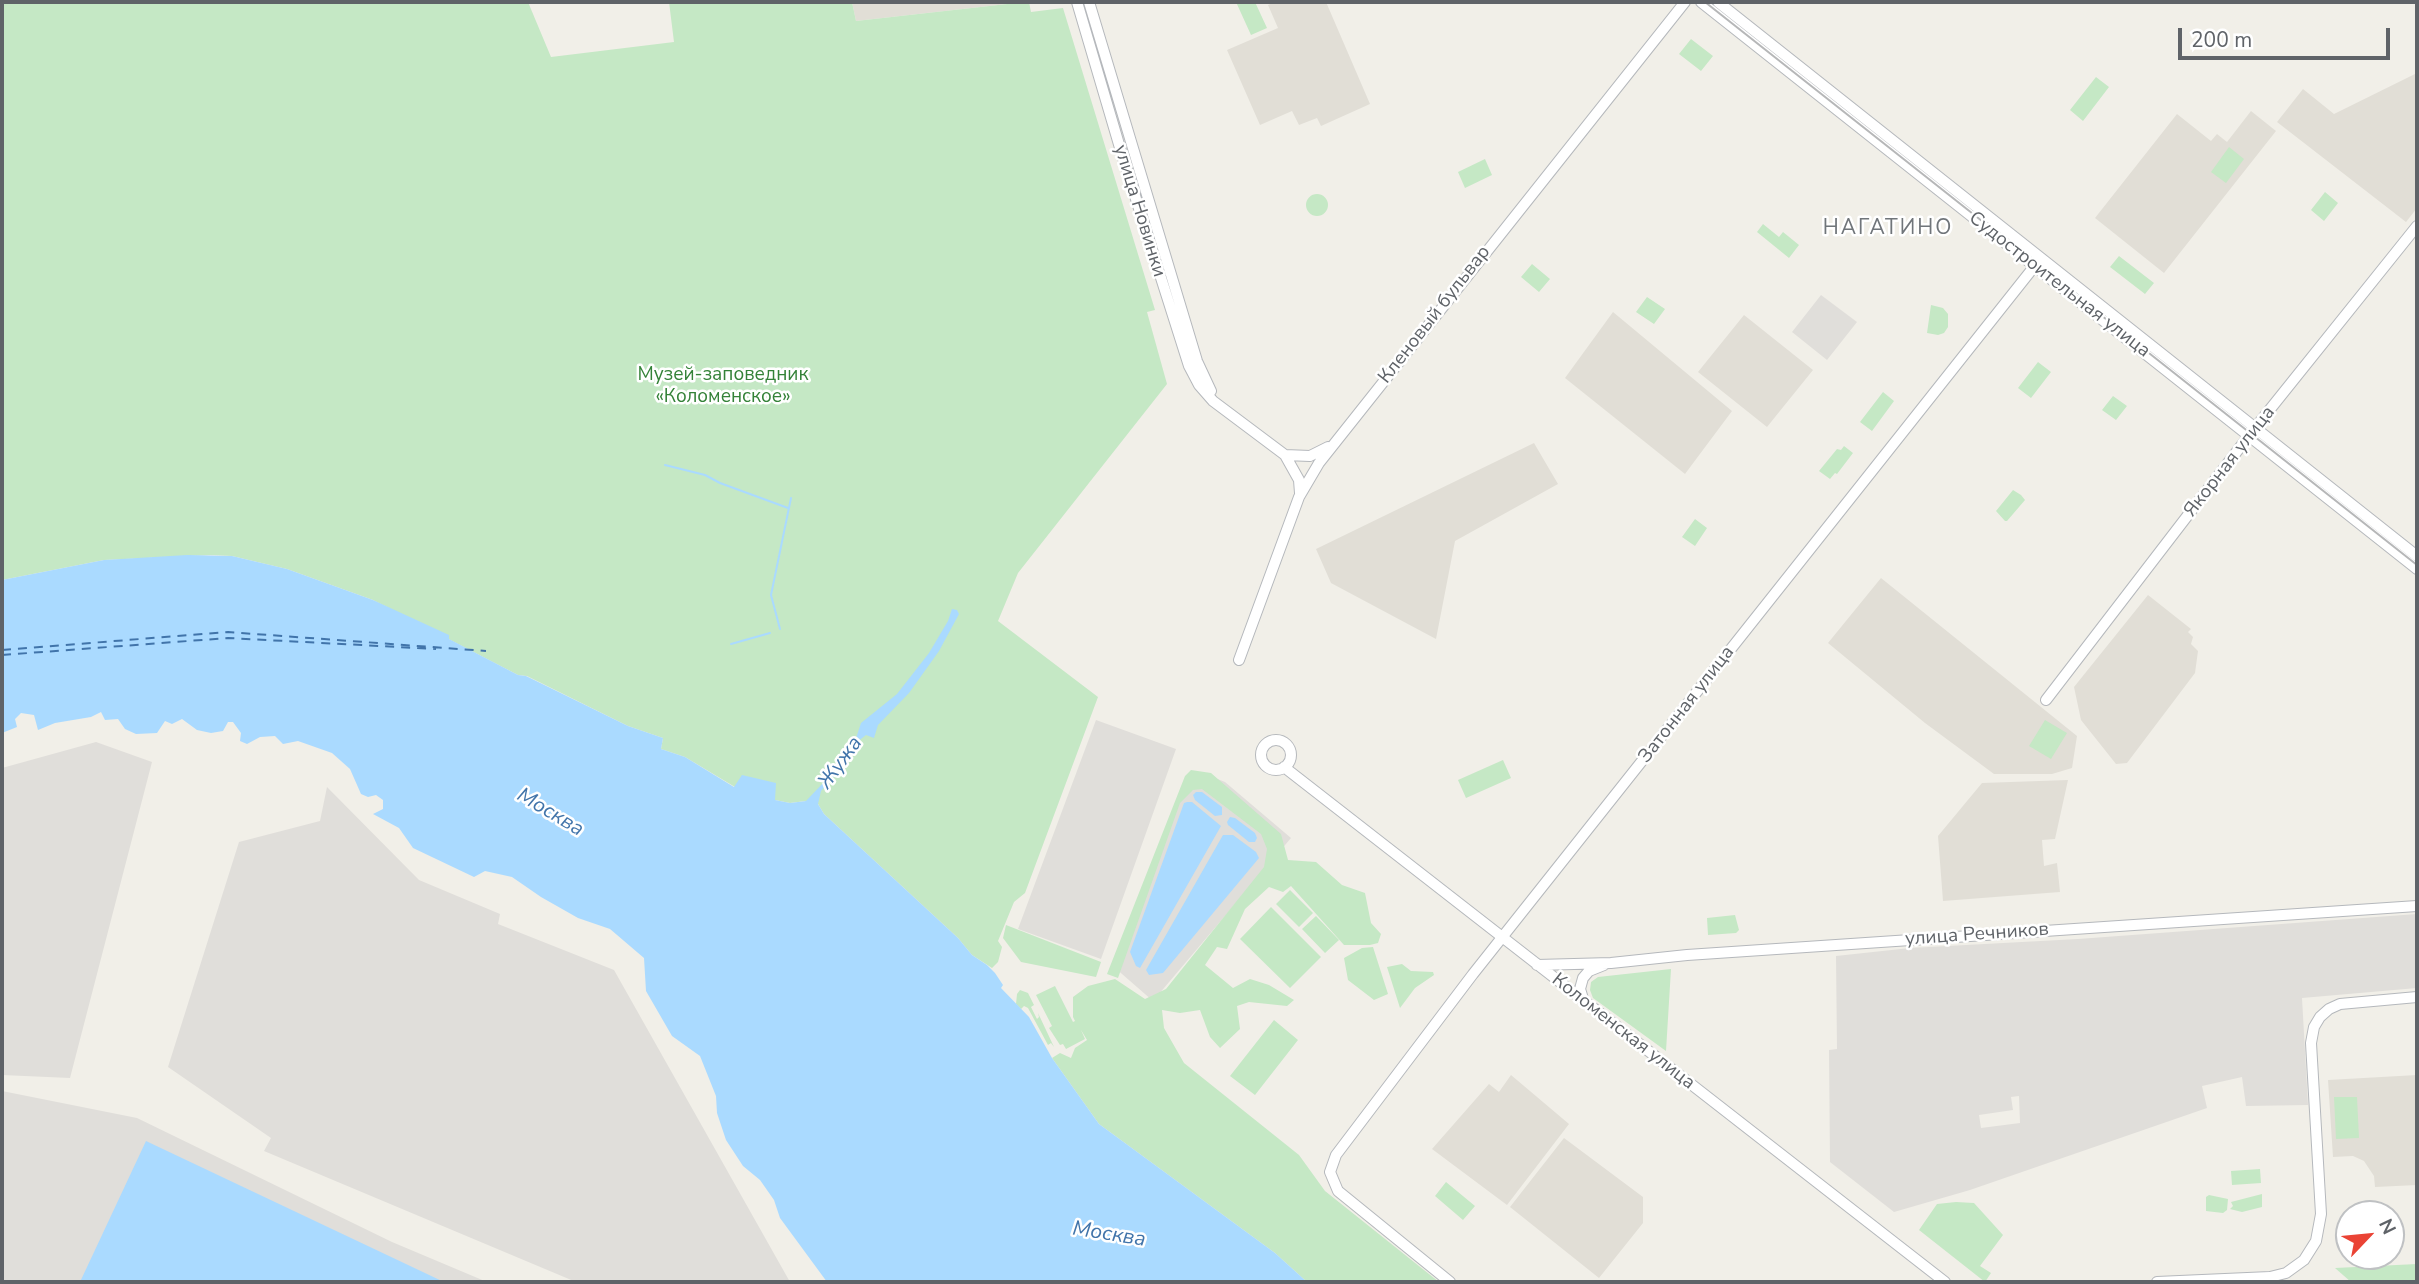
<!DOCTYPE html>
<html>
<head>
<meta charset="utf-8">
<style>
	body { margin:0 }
	#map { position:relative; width:2419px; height:1284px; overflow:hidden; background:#f1efe8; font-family:"Nunito Sans",sans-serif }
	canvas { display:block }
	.frame { position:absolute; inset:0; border:4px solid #5f6368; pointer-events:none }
	.north { position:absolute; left:2335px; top:1200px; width:70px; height:70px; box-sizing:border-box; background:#fff; border:2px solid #bfc1c3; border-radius:50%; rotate:64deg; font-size:19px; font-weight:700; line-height:28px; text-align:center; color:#5f6368 }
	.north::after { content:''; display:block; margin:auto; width:24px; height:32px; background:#ea4335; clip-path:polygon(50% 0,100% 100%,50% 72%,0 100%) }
	.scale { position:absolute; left:2178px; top:28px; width:212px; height:32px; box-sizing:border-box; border:4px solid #5f6368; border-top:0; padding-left:9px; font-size:21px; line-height:24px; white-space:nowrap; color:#5f6368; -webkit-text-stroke:5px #fff; paint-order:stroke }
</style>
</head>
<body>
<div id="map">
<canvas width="2419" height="1284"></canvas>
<div class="frame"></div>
<div class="north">N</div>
<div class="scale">200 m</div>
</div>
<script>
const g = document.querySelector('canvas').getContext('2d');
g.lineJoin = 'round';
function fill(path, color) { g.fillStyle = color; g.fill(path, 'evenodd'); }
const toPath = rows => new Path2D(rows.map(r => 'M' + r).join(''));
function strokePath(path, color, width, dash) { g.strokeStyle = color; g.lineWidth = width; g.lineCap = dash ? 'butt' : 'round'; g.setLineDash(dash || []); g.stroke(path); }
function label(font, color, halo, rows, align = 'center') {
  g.font = font + ' "Nunito Sans",sans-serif'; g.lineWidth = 5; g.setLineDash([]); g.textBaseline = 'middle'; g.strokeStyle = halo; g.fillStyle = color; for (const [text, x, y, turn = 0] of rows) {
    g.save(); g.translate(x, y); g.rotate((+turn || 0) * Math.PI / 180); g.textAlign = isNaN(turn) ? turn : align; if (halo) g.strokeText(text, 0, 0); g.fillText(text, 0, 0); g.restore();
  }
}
const industrial = toPath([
	[1821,295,1857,322,1827,360,1792,332],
	[1096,720,1176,749,1101,959,1018,929],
	[96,742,152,762,70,1078,2,1075,2,768],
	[1210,776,1225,782,1291,838,1153,1001,1114,967,1187,777],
	[327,787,419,880,500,914,498,924,614,970,790,1282,576,1282,264,1151,271,1138,168,1067,239,842,320,821],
	[2417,914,2417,988,2302,998,2308,1105,2246,1106,2242,1077,2202,1086,2207,1108,1970,1190,1894,1212,1830,1162,1829,1050,1837,1049,1836,956,1910,948,2078,939],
	[2019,1096,2020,1123,1981,1128,1979,1115,2013,1110,2011,1097],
	[2,1091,137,1118,392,1242,487,1282,2,1282]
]);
const education = toPath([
	[852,2,1025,2,856,21],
	[1275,2,1326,2,1370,104,1321,126,1317,118,1299,125,1292,111,1260,125,1227,50,1278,28,1268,5],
	[2417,73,2417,208,2406,222,2277,122,2303,89,2334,114],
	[2251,111,2276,131,2164,273,2095,218,2177,114,2211,141,2217,134,2227,142],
	[1613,312,1732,411,1685,474,1565,378],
	[1744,315,1813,370,1767,427,1698,372],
	[1534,443,1558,484,1455,541,1436,639,1331,583,1316,549],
	[1881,578,2077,736,2072,768,2052,774,1994,774,1925,723,1828,643],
	[2148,595,2191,629,2188,632,2193,637,2191,644,2198,651,2195,673,2127,763,2116,764,2081,720,2074,687],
	[2068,780,2055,839,2042,840,2044,866,2057,863,2060,892,1943,901,1938,836,1982,783],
	[1511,1075,1569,1124,1507,1205,1432,1149,1489,1084,1499,1092],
	[2417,1075,2417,1185,2375,1187,2374,1176,2364,1161,2353,1156,2333,1157,2328,1080],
	[1564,1138,1643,1197,1643,1223,1599,1278,1510,1207]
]);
const green = toPath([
	[2,2,528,2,551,57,674,42,669,2,852,2,856,21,1025,2,1029,2,1031,12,1063,8,1155,310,1147,312,1167,384,1018,573,998,621,1098,697,1025,893,1014,902,998,941,1002,947,998,962,992,968,972,955,958,938,824,814,818,804,806,801,790,803,775,800,735,787,685,757,661,749,663,738,628,726,527,676,518,675,373,600,287,569,232,556,211,555,104,560,2,580],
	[1236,2,1255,2,1267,28,1251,35],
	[1691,39,1713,56,1701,71,1679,54],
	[2096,77,2109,87,2083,121,2070,110],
	[2229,147,2244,159,2226,183,2211,172],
	[1485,159,1492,175,1465,188,1458,172],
	[2325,192,2338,203,2324,221,2311,210],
	'1306 205a11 11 0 1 1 22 0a11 11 0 1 1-22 0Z',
	[1763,224,1779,237,1783,232,1799,245,1789,258,1757,232],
	[2119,256,2154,283,2145,294,2110,267],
	[1532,264,1550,279,1539,292,1521,277],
	[1647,297,1665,309,1654,324,1636,312],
	[1931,305,1943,308,1948,314,1948,327,1944,333,1938,335,1927,333],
	[2038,362,2051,372,2031,398,2018,388],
	[1883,392,1894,401,1872,431,1860,422],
	[2113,396,2127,406,2116,420,2102,410],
	[1844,446,1853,453,1837,474,1835,473,1830,479,1819,471,1837,449,1841,450],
	[2013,490,2021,495,2025,500,2007,521,2005,521,1996,511],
	[1695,519,1707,528,1695,546,1682,537],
	[2045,720,2067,733,2051,759,2029,746],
	[1503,760,1511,778,1466,798,1458,780],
	[1191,770,1211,773,1281,834,1288,860,1316,862,1342,885,1365,893,1371,923,1381,934,1378,943,1370,945,1344,945,1291,886,1283,892,1269,887,1245,909,1227,949,1217,947,1205,965,1233,988,1250,979,1269,985,1294,1000,1287,1006,1249,1002,1237,1006,1240,1029,1220,1048,1210,1037,1200,1010,1180,1013,1162,1010,1164,1028,1184,1063,1299,1155,1325,1191,1439,1282,1307,1282,1275,1253,1099,1124,1052,1058,1060,1053,1071,1058,1075,1048,1087,1040,1081,1030,1085,1039,1066,1049,1063,1044,1060,1045,1049,1028,1052,1026,1036,995,1055,986,1073,1022,1075,1021,1073,1017,1073,997,1088,986,1115,979,1145,999,1166,989,1264,867,1267,849,1261,834,1202,789,1193,790,1180,803,1118,978,1107,974,1185,776],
	[1290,890,1313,913,1299,927,1276,904],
	[1271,907,1321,957,1290,988,1240,939],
	[1735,915,1739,930,1736,933,1708,935,1707,918],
	[1316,916,1339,940,1325,953,1302,929],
	[1006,925,1101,962,1096,977,1021,962,1003,938],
	[1373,947,1388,994,1374,1000,1348,980,1344,958,1362,948],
	[1402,964,1411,971,1433,972,1434,975,1415,988,1400,1008,1387,967],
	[1671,969,1666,1051,1593,998,1590,990,1591,982,1598,977],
	[1020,990,1028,993,1034,1005,1031,1007,1037,1019,1039,1017,1038,1013,1054,1047,1051,1043,1048,1045,1028,1008,1024,1006,1021,1009,1016,1004,1017,994],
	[1274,1020,1298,1040,1255,1095,1230,1076],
	[2334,1097,2357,1097,2359,1138,2336,1139],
	[2260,1169,2261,1183,2232,1185,2231,1171],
	[1446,1182,1475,1206,1463,1220,1435,1196],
	[2262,1194,2262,1207,2242,1212,2230,1209,2233,1206,2231,1202],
	[2209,1195,2228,1199,2227,1210,2223,1213,2206,1211,2206,1197],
	[1956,1202,1974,1203,2003,1235,1980,1266,1991,1273,1985,1282,1919,1230,1937,1204],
	[2417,1264,2417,1282,2351,1282,2335,1268]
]);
const water = toPath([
	[187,555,232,556,287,569,373,600,449,635,449,639,518,675,526,676,628,726,663,738,661,749,685,757,734,787,742,775,776,783,775,800,790,803,806,801,843,762,852,750,861,723,897,694,929,653,948,621,952,609,957,610,959,614,939,651,909,693,878,725,874,738,866,735,857,742,855,750,845,764,821,791,818,804,824,814,958,938,972,955,987,965,995,973,1003,985,1001,988,1029,1017,1052,1058,1099,1124,1275,1253,1307,1282,827,1282,780,1218,774,1200,760,1180,743,1166,726,1140,717,1113,716,1096,700,1056,672,1036,646,991,644,958,610,929,578,918,541,897,512,877,485,871,474,877,413,848,399,828,373,814,383,809,383,800,376,795,368,797,361,794,350,769,332,753,298,741,283,744,275,736,260,737,247,744,240,741,241,733,233,722,228,722,223,731,211,733,197,730,182,719,172,724,165,721,157,733,136,734,125,729,118,719,105,720,101,712,91,717,55,723,38,730,34,715,21,713,15,719,17,727,2,733,2,580,104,560],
	[1196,792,1202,792,1222,807,1222,815,1215,816,1195,800,1193,795],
	[1187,802,1192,802,1221,826,1140,968,1136,966,1130,952,1184,803],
	[1230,817,1235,818,1255,833,1257,838,1255,842,1249,842,1228,825,1227,822],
	[1223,835,1233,835,1256,852,1259,858,1163,973,1149,975,1146,970],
	[146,1141,444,1282,80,1282]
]);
const stream = toPath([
	[665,465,705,475,720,483,788,508],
	[780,629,771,595,791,498],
	[731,644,770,633]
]);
const ferry = toPath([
	[2,650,228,632,486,651],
	[2,655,228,638,436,649]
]);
const minor = toPath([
	[1077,2,1123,158,1189,366,1199,385,1213,401,1285,455,1299,480,1300,493],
	[1089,2,1197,361,1211,391],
	[1701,2,2417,569],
	[1718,2,2417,556],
	[1285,455,1310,456,1328,447],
	[1239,660,1299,497,1319,463,1685,2],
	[2046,700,2251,433,2417,226],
	'1261 755a15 15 0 1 1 30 0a15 15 0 1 1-30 0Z',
	[1284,767,1945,1282],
	[1537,965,1611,963,1687,955,2417,906],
	[1584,1002,1580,989,1583,978,1589,971,1604,965],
	[1450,1282,1338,1191,1330,1172,1336,1155,1473,974,2041,258],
	[2157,1282,2270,1277,2286,1273,2304,1260,2316,1241,2321,1214,2311,1043,2314,1027,2320,1017,2329,1009,2340,1004,2417,997]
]);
const tram = toPath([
	[1705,2,2417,565]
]);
const streetNames = [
	["улица Новинки",1139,211,73],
	["Судостроительная улица",2059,285,38],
	["Кленовый бульвар",1435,315,-52],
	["Якорная улица",2230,462,-52],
	["Затонная улица",1687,705,-52],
	["улица Речников",1977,935,-4],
	["Коломенская улица",1623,1032,38]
];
const parkNames = [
	["Музей-заповедник",723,375],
	["«Коломенское»",723,397]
];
const neighbourhoodNames = [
	["НАГАТИНО",1888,229]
];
const waterNames = [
	["Жужа",841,763,-54],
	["Москва",550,813,31],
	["Москва",1109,1235,9]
];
fill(industrial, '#e0deda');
fill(education, '#e1ded6');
fill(green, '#c5e8c5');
fill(water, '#aadaff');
strokePath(stream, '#aadaff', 2);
strokePath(ferry, '#4174aa', 2, [9, 7]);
strokePath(minor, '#b5b8bc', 12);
strokePath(minor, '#fff', 10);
strokePath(tram, '#b6b7b8', 2);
label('19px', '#5f6368', '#fff', streetNames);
label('19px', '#348238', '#fff', parkNames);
g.letterSpacing = '2px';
label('21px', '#70757a', '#fff', neighbourhoodNames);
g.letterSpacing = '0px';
label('italic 21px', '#4174aa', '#fff', waterNames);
</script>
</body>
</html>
